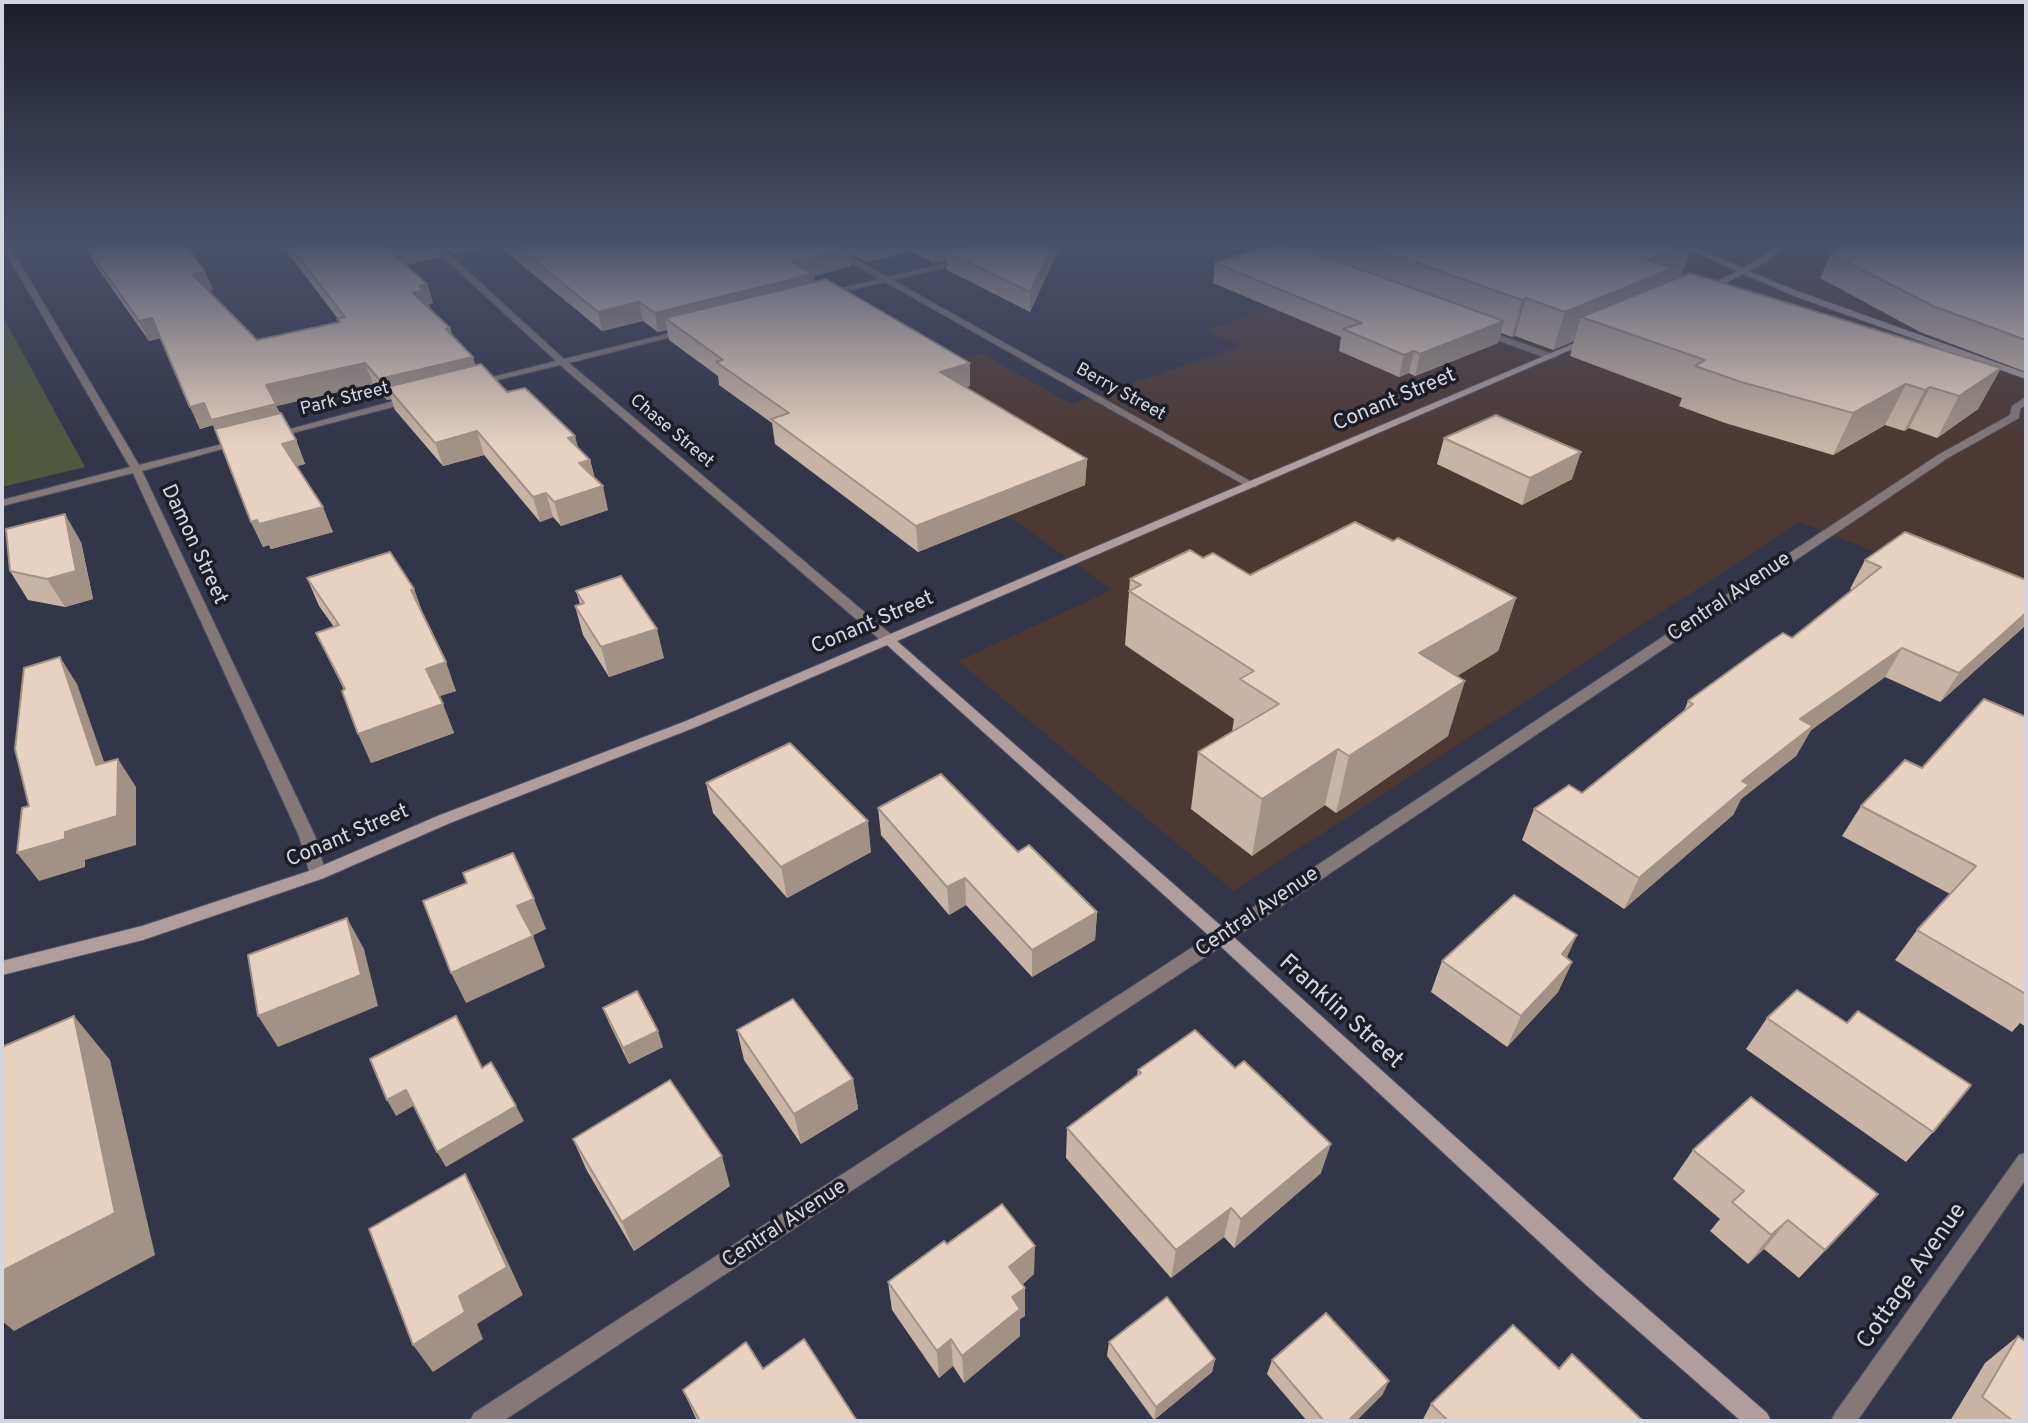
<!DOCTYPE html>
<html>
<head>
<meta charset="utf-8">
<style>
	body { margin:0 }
	#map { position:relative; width:2028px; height:1423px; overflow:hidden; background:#333548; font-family:Overpass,sans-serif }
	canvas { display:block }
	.frame { position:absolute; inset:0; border:4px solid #d4d6e2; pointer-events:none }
</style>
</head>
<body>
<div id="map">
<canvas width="2028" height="1423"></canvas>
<div class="frame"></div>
</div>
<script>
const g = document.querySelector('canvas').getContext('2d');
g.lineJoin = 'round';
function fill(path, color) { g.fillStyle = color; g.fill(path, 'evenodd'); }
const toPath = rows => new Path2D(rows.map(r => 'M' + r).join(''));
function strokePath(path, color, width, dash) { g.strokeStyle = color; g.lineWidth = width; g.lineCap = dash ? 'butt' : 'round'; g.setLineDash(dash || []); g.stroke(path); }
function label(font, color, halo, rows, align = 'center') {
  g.font = font + ' Overpass,sans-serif'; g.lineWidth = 7; g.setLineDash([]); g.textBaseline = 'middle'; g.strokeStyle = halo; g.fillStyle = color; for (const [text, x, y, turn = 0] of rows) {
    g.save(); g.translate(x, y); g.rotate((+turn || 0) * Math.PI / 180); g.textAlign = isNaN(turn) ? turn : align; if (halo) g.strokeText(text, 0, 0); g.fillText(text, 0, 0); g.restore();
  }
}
const commercial = toPath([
	[1282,246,2023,246,2026,303,2026,612,1800,522,1234,891,958,661,1112,590,840,396,981,353,1071,404,1171,370,1241,346,1205,330,1327,290]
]);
const green = toPath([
	[2,315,85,467,2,487]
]);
const street = toPath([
	[2,246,10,246,139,465,239,440,244,443,142,471,315,836,326,874,324,878,318,880,312,878,310,874,299,836,133,473,2,506,2,500,130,467,2,246],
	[431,246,440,246,564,359,687,329,687,333,569,363,894,637,896,640,894,643,884,643,560,365,473,386,473,382,556,361,431,246],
	[822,246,832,246,887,277,969,258,969,262,893,280,1257,485,1256,487,1248,487,885,282,826,296,826,292,879,279,822,246],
	[1247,246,1259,246,1280,255,1273,257,1247,246],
	[1483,329,1555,355,1557,357,1549,359,1480,334,1479,332,1483,329],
	[409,397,414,400,412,402,273,438,268,435,409,397],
	[2026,397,2026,404,2020,409,2019,418,1946,459,1228,942,503,1421,470,1421,474,1413,1216,932,1938,455,2010,415,2012,406,2026,397],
	[2026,1153,2026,1179,1857,1421,1831,1421,1835,1413,2019,1155,2026,1153]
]);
const secondary = toPath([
	[1682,246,1693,246,1743,268,1762,257,1775,246,1784,246,1768,261,1749,271,1800,292,2026,373,2026,379,1794,296,1743,274,1708,293,1702,293,1702,289,1737,271,1682,246],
	[1584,339,1591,341,897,641,1228,932,1602,1269,1767,1413,1771,1421,1741,1421,1586,1285,1216,942,887,645,696,727,450,823,324,878,143,940,2,975,2,961,142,926,312,870,440,815,686,721,1584,339]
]);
const wall = toPath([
	[88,246,187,246,205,272,213,290,209,291,257,340,339,322,338,319,287,252,285,246,436,246,439,257,406,265,427,284,433,303,429,304,431,310,450,328,452,334,473,357,475,366,507,392,578,448,590,460,595,479,608,510,561,526,553,517,540,522,484,455,443,466,395,410,391,399,387,400,373,384,276,406,296,440,305,464,296,466,333,532,271,549,269,545,263,547,251,522,213,425,200,429,161,338,149,341,96,266,87,247,89,247],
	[444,246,490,246,453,254],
	[499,246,1060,246,1030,312,947,270,947,260,934,263,910,251,867,262,850,253,851,266,814,276,814,281,970,363,970,386,966,387,1087,459,1085,485,918,552,775,444,772,423,719,385,718,376,669,340,667,330,658,332,643,321,602,331],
	[1266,246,1692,246,1681,277,2001,368,1978,409,1937,438,1909,428,1904,431,1885,425,1833,455,1725,423,1679,406,1682,398,1570,356,1574,341,1553,350,1515,336,1512,337,1501,333,1498,343,1415,376,1409,373,1399,377,1339,351,1341,337,1213,283,1215,263],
	[2026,246,2026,372,1920,332,1820,278,1831,254],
	[1444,438,1572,479,1522,505,1437,464],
	[1393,541,1516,598,1498,651,1457,676,1448,736,1336,813,1325,805,1252,856,1191,809,1198,752,1232,732,1234,719,1125,645,1130,579,1203,558,1250,575],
	[81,542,93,599,65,607,28,600,10,571],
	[1865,560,2026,580,2026,625,1940,702,1885,677,1811,730,1796,756,1741,799,1733,815,1624,909,1522,840,1534,809,1582,793,1684,711,1688,701,1792,638,1852,590,1850,589],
	[307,578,414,589,424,617,456,691,439,696,454,733,371,763,344,690,316,633,334,627,319,606],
	[576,591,664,658,609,677,583,635,575,606,580,604],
	[2026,717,2026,1027,2020,1023,2012,1032,1895,960,1917,930,1950,894,1842,836,1861,806,1922,768],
	[706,783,871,852,787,898,713,813],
	[878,808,1018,852,1097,912,1095,940,1032,977,966,905,949,915,881,835],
	[1567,958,1572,962,1558,992,1507,1047,1431,992,1442,961],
	[603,1008,663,1047,629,1064,609,1023],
	[1767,1018,1933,1132,1906,1162,1746,1049],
	[737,1030,853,1079,858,1109,801,1144,744,1060],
	[1138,1070,1321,1173,1234,1248,1224,1237,1171,1278,1066,1158,1067,1128,1137,1076],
	[573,1139,730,1186,634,1251,586,1169],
	[1693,1150,1878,1194,1799,1278,1764,1249,1748,1264,1710,1231,1720,1219,1673,1179],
	[947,1244,1034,1274,1023,1284,1025,1316,1020,1319,1020,1336,964,1383,953,1366,939,1378,892,1310,888,1282],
	[2018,1336,2026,1421,1950,1421,1985,1363],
	[1109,1342,1215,1359,1212,1372,1154,1420,1107,1356],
	[1272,1360,1383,1394,1356,1421,1307,1421,1267,1374],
	[763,1369,857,1421,697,1421,683,1390],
	[1559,1369,1643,1421,1422,1421,1431,1404]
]);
const shadedWall = toPath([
	[401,246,436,246,439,257,394,267,388,249],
	[451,246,490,246,453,254],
	[865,246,910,246,910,251,867,262],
	[933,246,1000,246,946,251,947,260,934,263],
	[1052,246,1060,246,1030,312,1030,292],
	[1681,246,1692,246,1681,277,1581,317,1574,341,1553,350,1565,312,1646,260],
	[850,248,851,266,814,276,815,292,665,318,667,330,658,332,655,313,793,262],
	[205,272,213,290,200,293,192,274],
	[427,284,433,303,429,304,431,310,413,293,419,286],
	[1526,298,1515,336,1512,337,1522,300],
	[639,302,643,321,602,331,598,312],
	[152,318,161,338,149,341,139,321],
	[1504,321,1498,343,1415,376,1420,354],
	[1414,351,1409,373,1399,377,1404,355],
	[473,357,479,377,387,387,391,399,387,400,379,379],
	[365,363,373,384,276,406,285,426,221,442,213,425,200,429,190,407,266,385],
	[970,363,970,386,941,395,940,372],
	[2001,368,1978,409,1937,438,1959,396],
	[1906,384,1885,425,1833,455,1853,413],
	[1930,387,1909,428,1904,431,1925,390],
	[477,431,484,455,443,466,435,443],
	[575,436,581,459,568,438],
	[296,440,305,464,292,468,282,444],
	[1581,452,1572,479,1522,505,1530,478],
	[1087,459,1085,485,918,552,916,526],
	[590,460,596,483,579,463],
	[603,486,608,510,561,526,554,502],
	[546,493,553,517,540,522,533,497],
	[323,507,333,532,271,549,259,524],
	[65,514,81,542,93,599,65,607,47,579],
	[257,520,269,545,263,547,251,522],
	[414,589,424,617,411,590],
	[1516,598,1498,651,1404,708,1419,653],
	[2026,613,2026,625,1940,702,1959,673],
	[657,629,664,658,609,677,601,647],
	[1902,648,1885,677,1811,730,1796,756,1741,799,1733,815,1624,909,1639,878,1800,719],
	[60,657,77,684,115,793,96,765],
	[446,662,456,691,437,697,426,669],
	[1465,681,1448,736,1336,813,1349,756],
	[443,704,454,733,371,763,358,734],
	[1338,749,1325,805,1252,856,1262,799],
	[118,759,136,787,136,845,85,860,85,867,39,881,17,853,65,832],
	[868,821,871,852,787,898,781,867],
	[965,878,966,905,949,915,947,887],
	[534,899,546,929,530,937,517,906],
	[1097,912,1095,940,1032,977,1032,950],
	[347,918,364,949,378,1006,278,1047,258,1016],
	[1577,935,1563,966,1562,954],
	[533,936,545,967,466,1003,451,973],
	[1572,962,1558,992,1507,1047,1521,1016],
	[74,1016,110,1060,155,1255,14,1331,2,1321,2,1271],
	[658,1031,663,1047,629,1064,623,1048],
	[853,1079,858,1109,801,1144,794,1114],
	[406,1090,415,1105,396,1116,387,1100],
	[516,1106,524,1121,446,1167,437,1152],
	[1331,1144,1321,1173,1234,1248,1241,1219],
	[722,1156,730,1186,634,1251,622,1222],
	[465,1174,481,1204,523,1295,477,1324,483,1339,433,1372,413,1345],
	[1878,1194,1852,1223,1799,1278,1825,1250],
	[1231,1208,1224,1237,1171,1278,1176,1250],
	[1788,1220,1764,1249,1748,1264,1771,1235],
	[1035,1246,1034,1274,1009,1295,1009,1267],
	[1025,1288,1025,1316,1020,1319,1020,1336,964,1383,962,1356,1012,1297],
	[951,1339,953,1366,939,1378,937,1351],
	[1215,1359,1212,1372,1154,1420,1156,1407],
	[1389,1381,1383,1394,1356,1421,1348,1421]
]);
const building = toPath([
	[91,246,187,246,205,272,192,274,257,340,340,322,337,319,345,317,290,246,401,246,388,249,427,284,419,286,425,290,413,293,450,328,446,329,473,357,379,379,365,363,266,385,276,404,211,420,204,403,190,407,152,318,139,321,87,247,91,246],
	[517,246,847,246,850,248,793,262,813,274,655,313,639,302,598,312,517,246],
	[966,246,1052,246,1030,292,946,251,966,246],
	[1266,246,1295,246,1504,321,1420,354,1414,351,1404,355,1343,329,1362,323,1215,263,1266,246],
	[1369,246,1681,246,1646,260,1673,268,1565,312,1526,298,1522,300,1369,246],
	[1837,246,2026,246,2026,340,1933,306,1831,254,1837,246],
	[1690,273,2001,368,1959,396,1930,387,1925,390,1906,384,1853,413,1741,382,1695,366,1705,360,1581,317,1690,273],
	[826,279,970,363,940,372,1087,459,916,526,771,419,789,413,716,362,723,360,665,318,826,279],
	[481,364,507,392,525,388,575,436,568,438,590,460,579,463,603,486,554,502,546,493,533,497,477,431,435,443,387,387,481,364],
	[281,413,296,440,282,444,323,507,259,524,257,520,251,522,215,429,281,413],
	[1496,415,1581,452,1530,478,1444,438,1496,415],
	[65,514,76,571,47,579,10,571,6,529,65,514],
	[1355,522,1393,541,1398,538,1516,598,1419,653,1465,681,1349,756,1338,749,1262,799,1198,752,1279,704,1240,679,1254,671,1129,591,1141,585,1130,579,1190,550,1203,558,1213,553,1250,575,1355,522],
	[1905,532,2026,580,2026,613,1959,673,1902,648,1800,719,1813,726,1742,781,1749,785,1639,878,1534,809,1569,785,1582,793,1693,704,1688,701,1768,643,1783,633,1792,638,1881,567,1865,560,1905,532],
	[390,552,414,589,411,590,446,662,426,669,443,704,358,734,342,691,345,689,316,633,339,625,307,578,390,552],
	[621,576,657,629,601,647,575,606,584,603,576,591,621,576],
	[60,657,96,765,118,759,117,816,65,832,65,839,17,853,22,808,29,806,15,749,24,668,60,657],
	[1984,699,2026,717,2026,994,1917,930,1976,866,1861,806,1905,760,1922,768,1984,699],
	[790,743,868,821,781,867,706,783,790,743],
	[941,774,1018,852,1029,845,1097,912,1032,950,965,878,947,887,878,808,941,774],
	[513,853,534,899,517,906,533,936,451,973,423,901,467,883,463,873,513,853],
	[1514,895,1577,935,1562,954,1572,962,1521,1016,1442,961,1514,895],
	[347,918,361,975,258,1016,248,955,347,918],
	[1797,990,1847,1023,1858,1011,1971,1085,1933,1132,1767,1018,1797,990],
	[637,991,658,1031,623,1048,603,1008,637,991],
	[793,999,853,1079,794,1114,737,1030,793,999],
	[74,1016,115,1213,2,1271,2,1047,74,1016],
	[456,1016,482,1068,491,1062,516,1106,437,1152,406,1090,387,1100,370,1059,456,1016],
	[1195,1030,1235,1068,1244,1061,1331,1144,1241,1219,1231,1208,1176,1250,1067,1128,1141,1073,1138,1070,1195,1030],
	[670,1080,722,1156,622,1222,573,1139,670,1080],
	[1751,1097,1878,1194,1825,1250,1788,1220,1771,1235,1732,1202,1744,1191,1693,1150,1751,1097],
	[465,1174,507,1267,459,1296,465,1312,413,1345,369,1229,465,1174],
	[1002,1204,1035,1246,1009,1267,1025,1288,1012,1297,1020,1309,962,1356,951,1339,937,1351,888,1282,944,1241,947,1244,1002,1204],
	[1167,1297,1215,1359,1156,1407,1109,1342,1167,1297],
	[1326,1313,1389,1381,1348,1421,1324,1421,1272,1360,1326,1313],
	[1513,1325,1559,1369,1572,1354,1643,1421,1448,1421,1431,1404,1513,1325],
	[2018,1336,2026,1342,2026,1421,2013,1421,1982,1397,2018,1336],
	[804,1339,857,1421,700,1421,683,1390,746,1342,763,1369,804,1339]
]);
const farStreetnames = [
	["Berry Street",1120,393,29],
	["Park Street",345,400,-14],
	["Chase Street",671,432,40]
];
const streetNames = [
	["Conant Street",1395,401,-23],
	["Damon Street",193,545,65],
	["Central Avenue",1730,598,-34],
	["Conant Street",873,624,-23],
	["Conant Street",348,837,-23],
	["Central Avenue",1258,913,-34],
	["Central Avenue",785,1225,-33]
];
const nearStreetnames = [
	["Franklin Street",1340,1013,42],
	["Cottage Avenue",1913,1277,-55]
];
fill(commercial, '#4d3934');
fill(green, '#51583d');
strokePath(street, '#505264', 2);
strokePath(secondary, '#505264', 2);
fill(street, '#847879');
fill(secondary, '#b09d9e');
fill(wall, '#c7b4a5');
fill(shadedWall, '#a29286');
fill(building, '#e7d1c0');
strokePath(building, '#a29286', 2);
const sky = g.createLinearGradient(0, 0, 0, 445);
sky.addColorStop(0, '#1c1d28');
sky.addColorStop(0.55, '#4a516a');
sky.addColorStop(1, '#4a516a00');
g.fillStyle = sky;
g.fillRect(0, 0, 2028, 445);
label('18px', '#d4d6e2', '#1c1d26', farStreetnames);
label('21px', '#d4d6e2', '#1c1d26', streetNames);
label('24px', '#d4d6e2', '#1c1d26', nearStreetnames);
</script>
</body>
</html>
